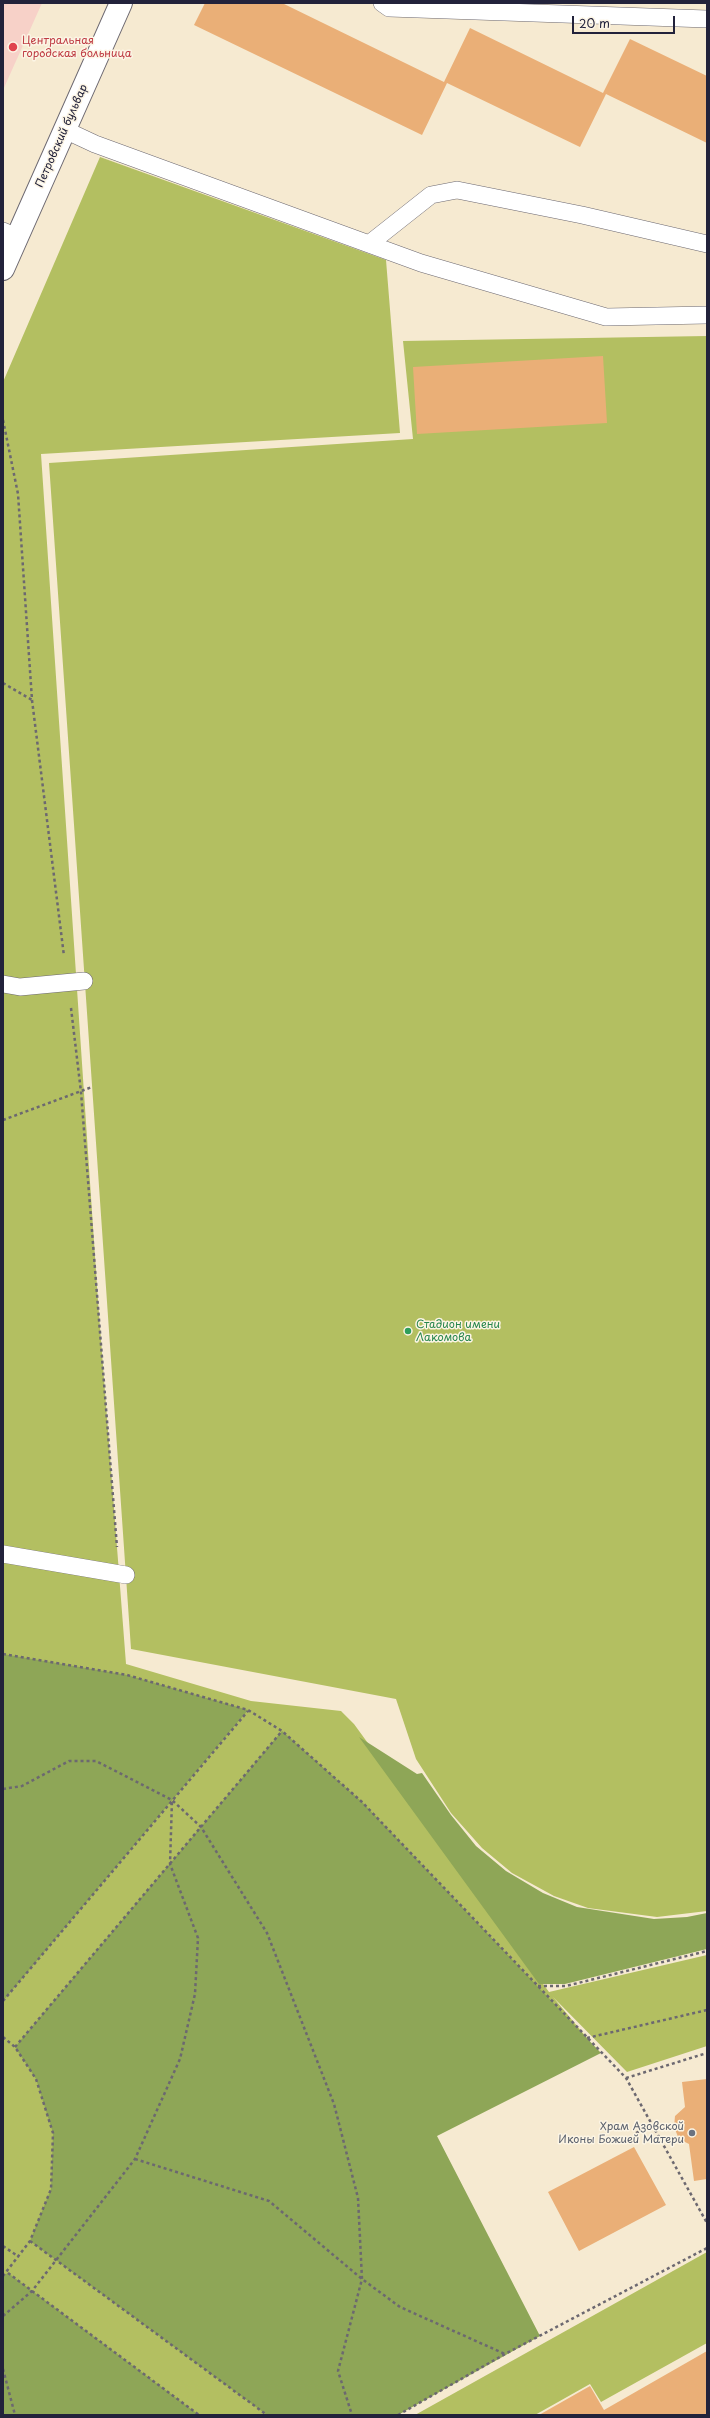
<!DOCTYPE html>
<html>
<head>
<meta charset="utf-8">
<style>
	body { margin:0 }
	#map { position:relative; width:710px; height:2418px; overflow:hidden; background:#f6ead1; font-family:"Playpen Sans",sans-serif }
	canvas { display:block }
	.frame { position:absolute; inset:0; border:4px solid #22223b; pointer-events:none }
	.scale { position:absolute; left:572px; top:16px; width:103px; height:18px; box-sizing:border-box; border:2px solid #22223b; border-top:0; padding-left:5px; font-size:12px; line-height:14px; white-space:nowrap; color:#22223b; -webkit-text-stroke:3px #fcf5e5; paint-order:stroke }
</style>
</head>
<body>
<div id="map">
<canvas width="710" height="2418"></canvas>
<div class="frame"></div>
<div class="scale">20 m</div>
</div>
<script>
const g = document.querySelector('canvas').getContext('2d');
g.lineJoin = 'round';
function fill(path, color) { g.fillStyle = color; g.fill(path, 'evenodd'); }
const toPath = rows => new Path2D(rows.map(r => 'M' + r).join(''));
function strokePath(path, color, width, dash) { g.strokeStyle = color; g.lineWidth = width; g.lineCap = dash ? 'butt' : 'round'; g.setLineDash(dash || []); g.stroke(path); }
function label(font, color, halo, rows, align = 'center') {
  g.font = font + ' "Playpen Sans",sans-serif'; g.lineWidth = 3; g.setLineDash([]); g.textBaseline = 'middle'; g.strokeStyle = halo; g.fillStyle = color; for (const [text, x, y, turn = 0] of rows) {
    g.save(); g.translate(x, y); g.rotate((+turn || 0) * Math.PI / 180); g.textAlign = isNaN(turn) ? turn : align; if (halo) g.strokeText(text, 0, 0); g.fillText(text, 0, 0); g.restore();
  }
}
const built = toPath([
	[3,3,42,3,3,90]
]);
const green = toPath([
	[100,157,386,260,400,433,41,454,98,1301,126,1664,251,1701,341,1711,354,1724,549,1992,707,1955,707,2046,627,2072,553,1997,587,2038,435,2135,388,2415,3,2415,3,382],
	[707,336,707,1911,657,1917,588,1908,554,1896,512,1873,482,1848,451,1813,416,1759,396,1699,131,1649,49,463,413,439,403,341],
	[707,2252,707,2343,601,2402,590,2384,535,2415,415,2415]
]);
const forest = toPath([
	[3,1654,127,1675,248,1710,3,2001],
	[282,1731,362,1802,601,2053,437,2136,540,2336,398,2415,267,2415,30,2241,51,2189,53,2133,36,2079,15,2047],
	[359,1737,417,1774,422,1773,451,1815,476,1846,506,1871,543,1893,577,1907,654,1919,687,1917,707,1913,707,1949,565,1984,539,1984],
	[8,2273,199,2415,3,2415,3,2276]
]);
const building = toPath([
	[205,3,282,3,444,82,470,28,603,93,630,39,707,76,707,143,606,94,580,147,447,83,422,135,194,25],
	[603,356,607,423,417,434,413,367],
	[707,2079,707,2179,694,2181,689,2144,679,2139,674,2127,675,2116,685,2107,682,2082],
	[634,2147,666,2205,579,2251,548,2192],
	[707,2351,707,2415,539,2415,590,2386,604,2410]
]);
const path = toPath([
	[3,420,18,494,32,700,64,956],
	[3,683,32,700],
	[71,1008,81,1092,117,1547],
	[3,1120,92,1087],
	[3,1654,127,1675,248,1710,282,1731,362,1802,626,2078,707,2223],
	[3,1789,22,1786,69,1761,96,1761,172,1800,201,1827,267,1933,334,2104,358,2198,362,2279,338,2371,352,2415],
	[538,1986,566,1986,707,1951],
	[3,2001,248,1711],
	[3,2037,15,2047,36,2079,53,2133,51,2189,30,2241,3,2276],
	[587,2038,707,2010],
	[15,2047,282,1731],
	[626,2078,707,2053],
	[636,2133,652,2125],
	[135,2159,269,2201,362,2279,400,2307,505,2354],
	[30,2241,267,2415],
	[3,2246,19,2257],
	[8,2273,199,2415],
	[3,2316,32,2291,135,2159,180,2059,195,1994,198,1938,170,1864,172,1800],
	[3,2369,15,2415],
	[398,2415,505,2354,707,2248]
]);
const lane = toPath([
	[382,3,389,8,707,19],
	[65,130,95,144,421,263,606,317,707,315],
	[3,231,17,237],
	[369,244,431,195,457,190,582,215,707,244],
	[3,984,20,987,84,981],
	[3,1554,126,1575]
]);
const secondary = toPath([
	[3,269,121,3]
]);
const markers = [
	[13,47,5,"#e0444e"],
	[408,1331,4,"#2e9e5b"],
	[692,2133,4,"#6b7280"]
];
const healthNames = [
	["Центральная",22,41],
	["городская больница",22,54]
];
const streetNames = [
	["Петровский бульвар",62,136,-66]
];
const leisureNames = [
	["Стадион имени",416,1325],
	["Лакомова",416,1338]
];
const worshipNames = [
	["Храм Азовской",684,2127],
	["Иконы Божией Матери",684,2140]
];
fill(built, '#f7d1c8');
fill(green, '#b3bf61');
fill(forest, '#8ea657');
fill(building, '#eaaf77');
strokePath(lane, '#6c6870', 18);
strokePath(secondary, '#6c6870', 24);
strokePath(path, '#6c6870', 2.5, [3, 3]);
strokePath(lane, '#fff', 17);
strokePath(secondary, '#fff', 22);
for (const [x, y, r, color] of markers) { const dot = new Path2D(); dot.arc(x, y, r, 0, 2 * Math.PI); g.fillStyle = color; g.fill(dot); strokePath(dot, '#fcf5e5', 1.5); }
label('11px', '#be3a42', '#fcf5e5', healthNames, 'left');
label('11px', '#22223b', '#fcf5e5', streetNames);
label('11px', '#27864d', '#fcf5e5', leisureNames, 'left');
label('11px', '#5b616d', '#fcf5e5', worshipNames, 'right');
</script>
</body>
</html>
